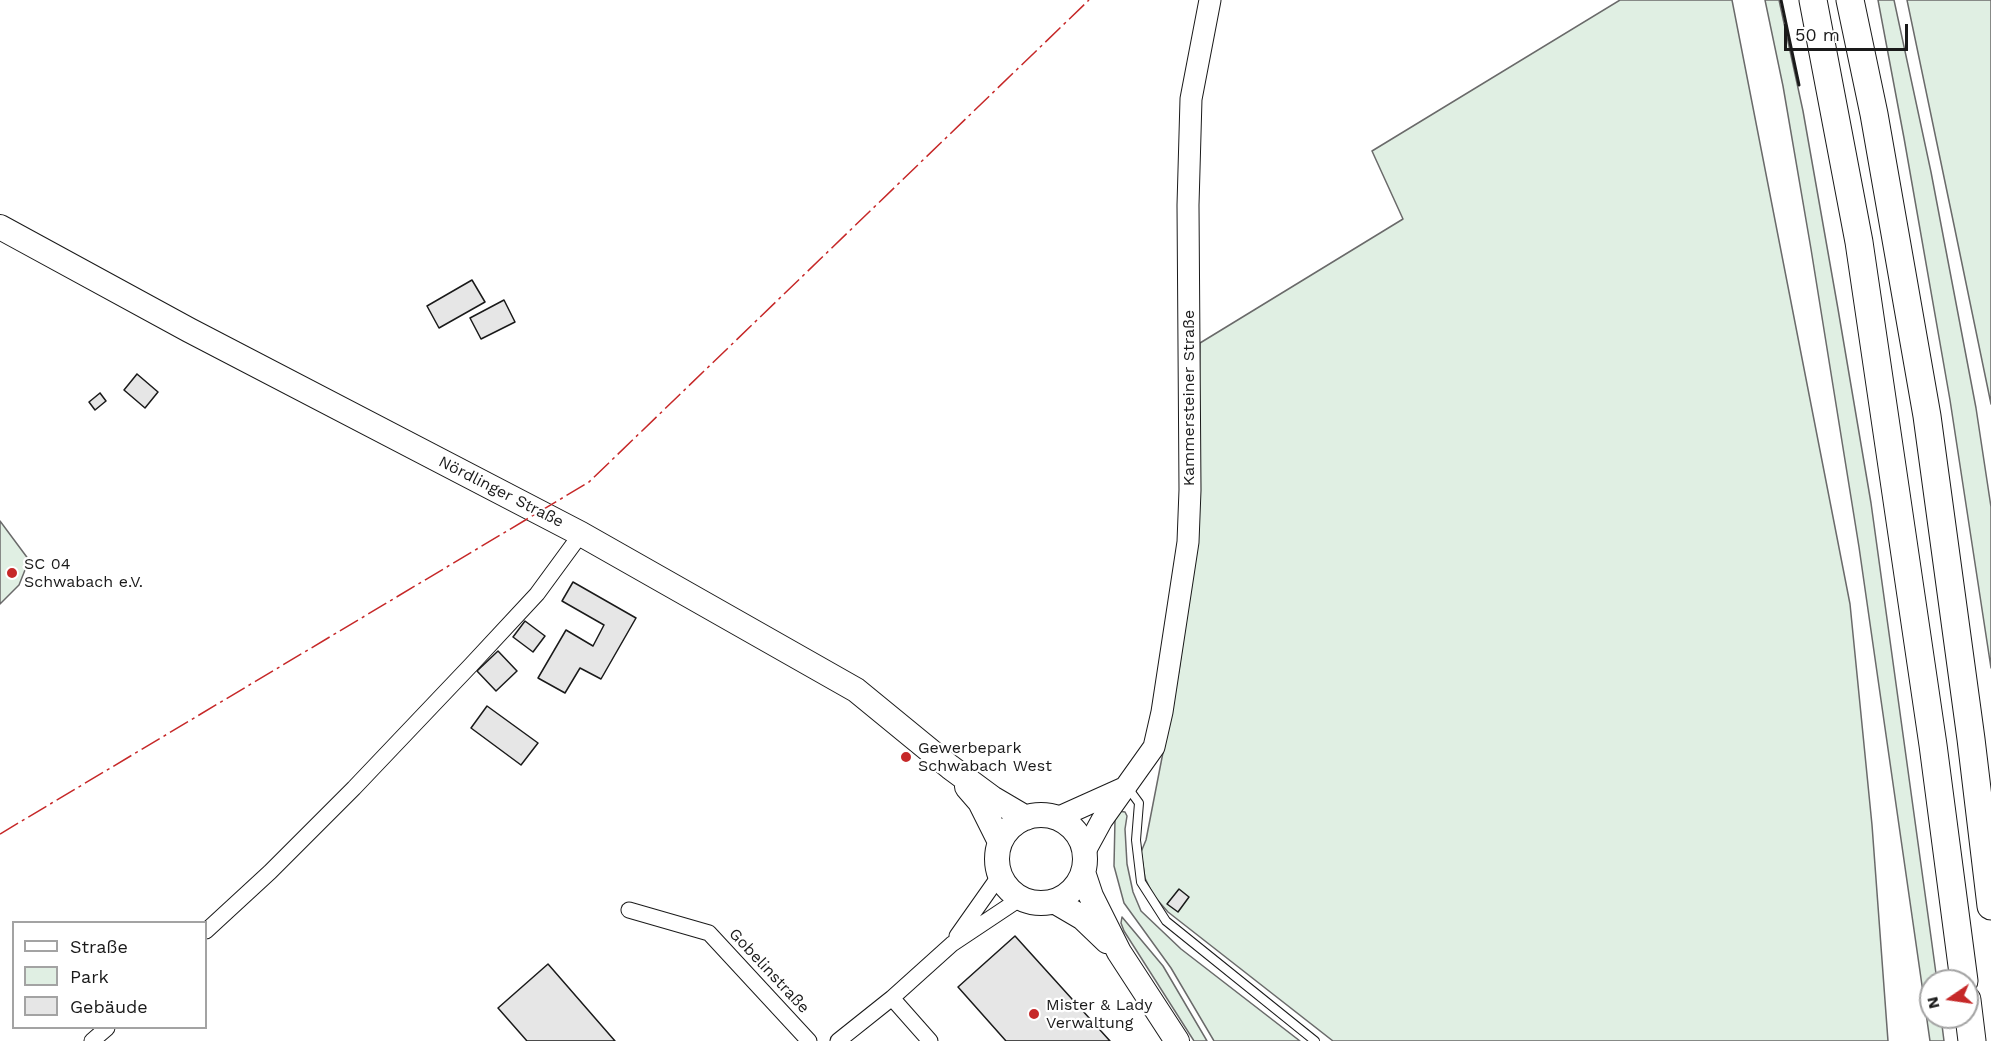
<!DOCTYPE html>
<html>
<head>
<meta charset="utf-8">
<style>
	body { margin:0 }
	#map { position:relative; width:1991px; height:1041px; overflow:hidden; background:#fff; font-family:"Work Sans",sans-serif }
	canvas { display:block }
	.legend { position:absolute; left:12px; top:921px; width:195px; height:108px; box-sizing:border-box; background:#fff; border:2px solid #a3a3a3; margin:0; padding:8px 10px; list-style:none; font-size:18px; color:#1a1a1a }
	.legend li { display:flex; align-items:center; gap:12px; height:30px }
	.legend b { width:30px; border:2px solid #a3a3a3 }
	.north { position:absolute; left:1919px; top:969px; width:60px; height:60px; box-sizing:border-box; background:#fff; border:2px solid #a3a3a3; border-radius:50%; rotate:257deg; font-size:16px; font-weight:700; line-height:24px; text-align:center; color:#1a1a1a }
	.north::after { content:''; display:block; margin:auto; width:21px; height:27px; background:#c62828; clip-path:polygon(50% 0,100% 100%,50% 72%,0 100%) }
	.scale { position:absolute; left:1784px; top:24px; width:124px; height:27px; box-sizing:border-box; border:3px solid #1a1a1a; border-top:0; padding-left:8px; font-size:18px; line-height:21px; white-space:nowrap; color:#1a1a1a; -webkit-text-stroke:4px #fff; paint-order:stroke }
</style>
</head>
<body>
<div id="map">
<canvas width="1991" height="1041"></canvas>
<ul class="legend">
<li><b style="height:8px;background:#fff"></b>Straße</li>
<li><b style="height:16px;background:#e0efe3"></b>Park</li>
<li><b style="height:16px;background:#e6e6e6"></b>Gebäude</li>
</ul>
<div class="north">N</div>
<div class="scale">50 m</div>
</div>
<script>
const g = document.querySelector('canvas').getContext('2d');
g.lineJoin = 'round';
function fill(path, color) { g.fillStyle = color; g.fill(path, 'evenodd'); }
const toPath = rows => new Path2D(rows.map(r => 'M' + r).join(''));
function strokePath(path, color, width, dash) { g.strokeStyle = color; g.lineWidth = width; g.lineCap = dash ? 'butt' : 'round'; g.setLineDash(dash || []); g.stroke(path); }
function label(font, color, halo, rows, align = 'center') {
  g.font = font + ' "Work Sans",sans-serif'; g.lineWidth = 4.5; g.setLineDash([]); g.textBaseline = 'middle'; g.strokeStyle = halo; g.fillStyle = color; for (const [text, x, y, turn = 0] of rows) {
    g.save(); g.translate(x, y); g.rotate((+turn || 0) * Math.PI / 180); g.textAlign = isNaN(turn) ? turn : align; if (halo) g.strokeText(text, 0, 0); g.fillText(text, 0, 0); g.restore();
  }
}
const green = toPath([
	[1620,0,1732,0,1850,604,1872,825,1888,1041,1333,1041,1168,912,1153,895,1145,878,1141,852,1146,840,1179,670,1189,595,1197,508,1200,343,1403,219,1372,151,1620,0],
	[1765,0,1779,0,1803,111,1838,309,1871,503,1931,937,1937,981,1931,981,1931,1017,1941,1017,1944,1041,1930,1041,1859,547,1811,249,1783,86,1765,0],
	[1878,0,1894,0,1931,172,1976,408,1991,507,1991,668,1950,400,1904,138,1878,0],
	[1907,0,1991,0,1991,404,1954,225,1907,0],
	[0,521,29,560,19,585,0,604,0,521],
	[1118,811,1125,812,1127,816,1125,829,1127,864,1133,892,1141,911,1181,949,1300,1041,1214,1041,1171,968,1124,903,1114,866,1115,819,1118,811],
	[1122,917,1163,966,1207,1041,1194,1041,1124,931,1121,923,1122,917]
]);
const building = toPath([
	[472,280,485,302,439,328,427,306,472,280],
	[504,300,515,322,481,339,470,318,504,300],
	[137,374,158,392,145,408,124,390,137,374],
	[100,393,106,401,95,410,89,402,100,393],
	[573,582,636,618,601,679,580,668,565,693,538,678,566,630,593,646,604,625,562,601,573,582],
	[525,621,545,636,533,652,513,637,525,621],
	[498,651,517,671,496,691,477,671,498,651],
	[487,706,538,743,521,765,471,728,487,706],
	[1179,889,1189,897,1178,912,1167,904,1179,889],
	[1015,936,1110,1041,1006,1041,958,987,1015,936],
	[548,964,615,1041,527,1041,498,1008,548,964]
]);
const lane = toPath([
	[1128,788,1139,803,1136,840,1141,882,1166,921,1315,1041]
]);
const street = toPath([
	[629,910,709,933,809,1041],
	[206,931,270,872,354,788,471,665,537,594,581,534],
	[957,936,1000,875],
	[892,998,930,1041],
	[92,1041,107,1028],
	[838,1041,892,998,952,944,1021,898]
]);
const secondary = toPath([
	[1057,818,1126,787],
	[1084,853,1102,820,1154,747,1162,712,1188,542,1190,490,1188,205,1191,99,1210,0]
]);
const primary = toPath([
	[0,227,189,330,581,534,856,690,950,767,992,798,1026,818],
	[967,787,980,802,1000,842],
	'997 859a44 44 0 1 1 88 0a44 44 0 1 1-88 0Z',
	[1083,872,1091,896,1119,952,1177,1041],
	[1054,901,1083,918,1107,941]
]);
const highway = toPath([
	[1813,0,1859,242,1933,745,1964,981],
	[1850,0,1874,114,1927,416,1971,739,1991,906],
	[1967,1000,1972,1041]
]);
const wall = toPath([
	[1781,0,1799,85]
]);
const power = toPath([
	[0,834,589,482,1089,0]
]);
const markers = [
	[12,573,6,"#c62828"],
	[906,757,6,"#c62828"],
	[1034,1014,6,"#c62828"]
];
const streetNames = [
	["Kammersteiner Straße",1189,398,-90],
	["Nördlinger Straße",501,492,27],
	["Gobelinstraße",769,971,47]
];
const poiNames = [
	["SC 04",24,564],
	["Schwabach e.V.",24,582],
	["Gewerbepark",918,748],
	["Schwabach West",918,766],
	["Mister & Lady",1046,1005],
	["Verwaltung",1046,1023]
];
fill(green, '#e0efe3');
strokePath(green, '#6a6a6a', 1.5);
fill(building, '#e6e6e6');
strokePath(building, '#1a1a1a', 1.5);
strokePath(lane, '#1a1a1a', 10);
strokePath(street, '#1a1a1a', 17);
strokePath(secondary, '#1a1a1a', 23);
strokePath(primary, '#1a1a1a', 26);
strokePath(highway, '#1a1a1a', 29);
strokePath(lane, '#fff', 8);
strokePath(street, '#fff', 15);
strokePath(secondary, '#fff', 21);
strokePath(primary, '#fff', 24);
strokePath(highway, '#fff', 27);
strokePath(wall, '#1a1a1a', 3);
strokePath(power, '#c62828', 1.5, [21, 4.5, 3, 4.5]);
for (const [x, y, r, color] of markers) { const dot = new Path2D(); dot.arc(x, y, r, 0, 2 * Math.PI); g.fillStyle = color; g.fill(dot); strokePath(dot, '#fff', 2); }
label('16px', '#1a1a1a', '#fff', streetNames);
label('16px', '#1a1a1a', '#fff', poiNames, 'left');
</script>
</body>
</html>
